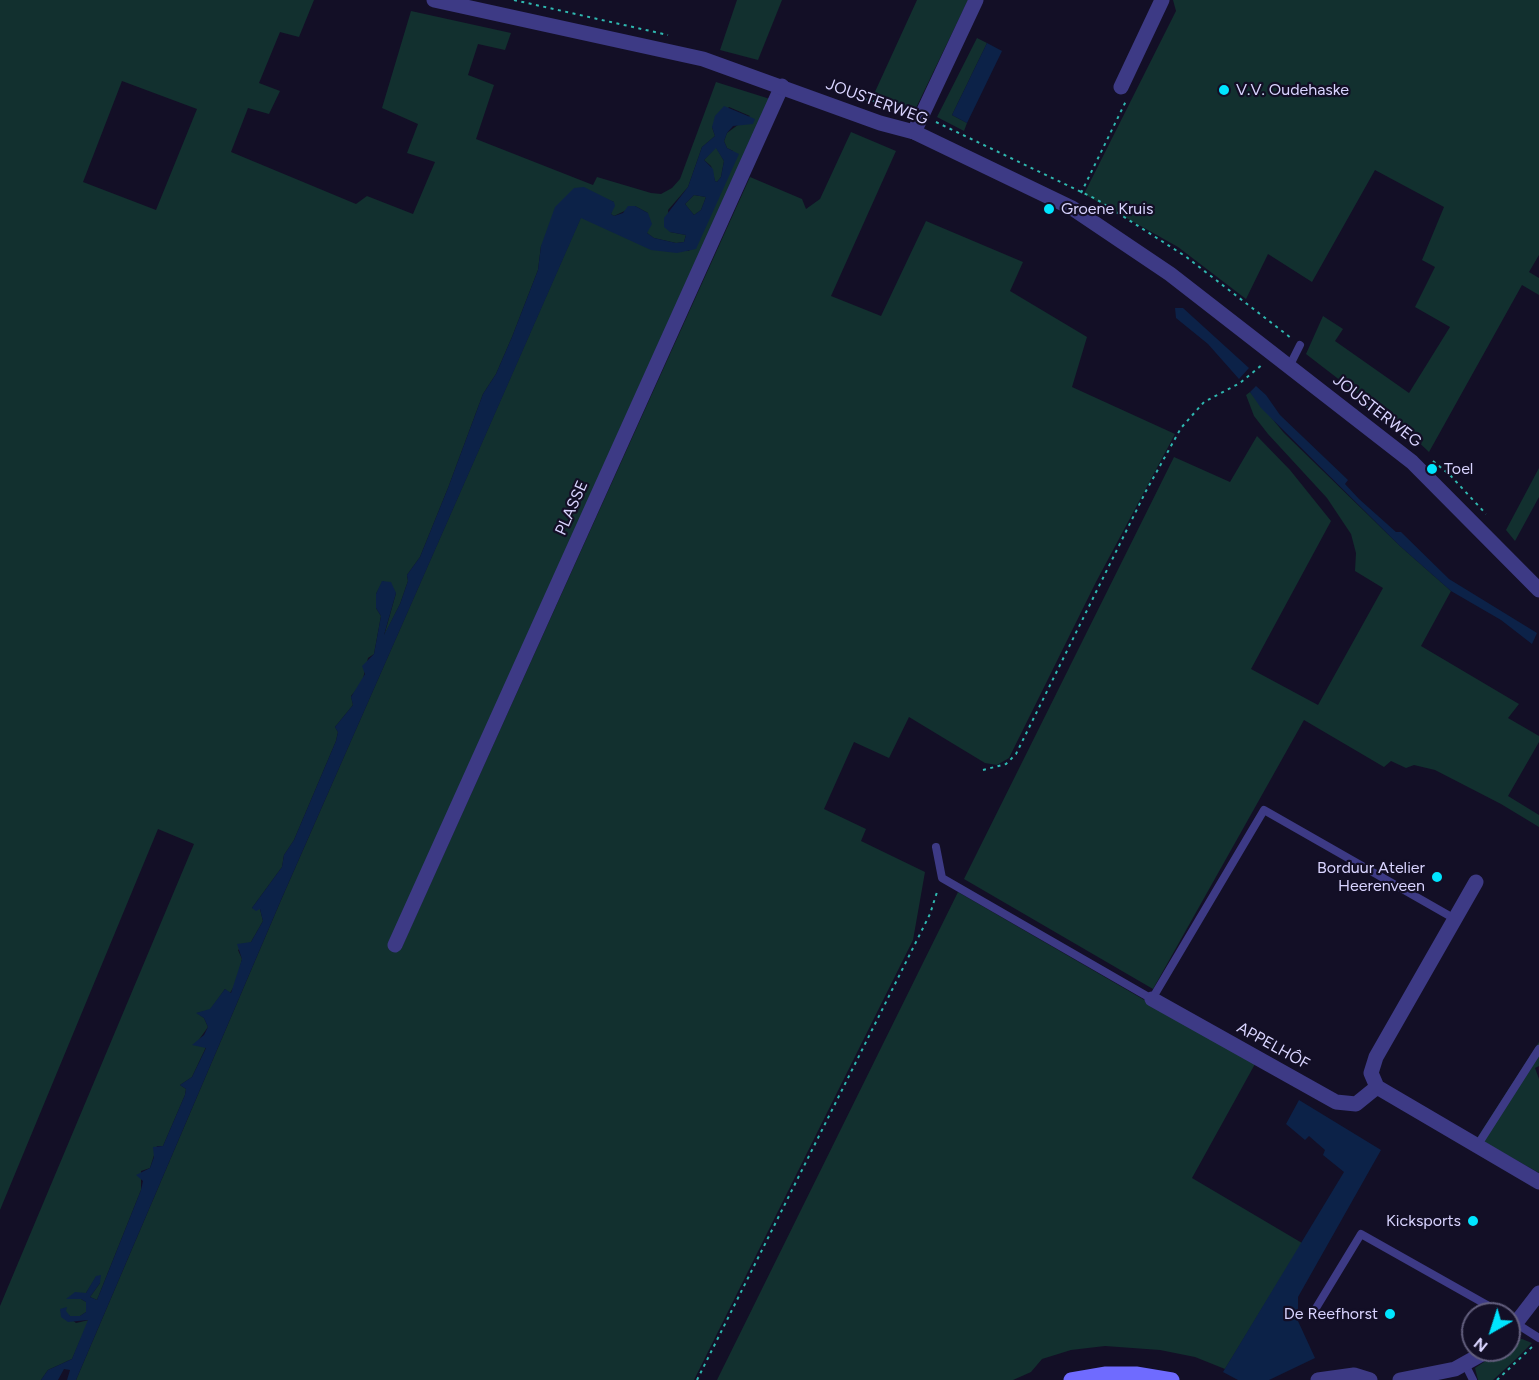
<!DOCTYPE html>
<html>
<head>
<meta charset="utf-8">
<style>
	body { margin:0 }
	#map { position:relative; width:1539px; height:1380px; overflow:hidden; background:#130f26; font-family:Figtree,sans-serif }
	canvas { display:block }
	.north { position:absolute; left:1461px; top:1302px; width:60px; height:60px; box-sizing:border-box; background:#130f26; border:2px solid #625e7d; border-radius:50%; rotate:219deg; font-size:16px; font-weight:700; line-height:24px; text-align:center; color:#d9d4ff }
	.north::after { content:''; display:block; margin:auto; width:21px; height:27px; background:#00e5ff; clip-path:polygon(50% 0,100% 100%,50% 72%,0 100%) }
</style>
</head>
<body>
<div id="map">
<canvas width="1539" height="1380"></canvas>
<div class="north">N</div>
</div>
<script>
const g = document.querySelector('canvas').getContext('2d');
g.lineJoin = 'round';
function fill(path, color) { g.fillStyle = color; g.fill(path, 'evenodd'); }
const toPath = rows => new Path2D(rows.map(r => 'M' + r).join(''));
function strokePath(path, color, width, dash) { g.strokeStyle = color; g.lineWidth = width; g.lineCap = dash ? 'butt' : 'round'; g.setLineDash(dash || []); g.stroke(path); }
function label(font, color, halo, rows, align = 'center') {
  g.font = font + ' Figtree,sans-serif'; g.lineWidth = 4.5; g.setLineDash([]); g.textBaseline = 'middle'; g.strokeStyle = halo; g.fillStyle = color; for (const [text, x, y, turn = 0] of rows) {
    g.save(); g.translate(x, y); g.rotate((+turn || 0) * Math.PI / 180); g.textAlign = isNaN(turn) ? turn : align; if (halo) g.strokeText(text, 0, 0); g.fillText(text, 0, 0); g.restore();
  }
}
const green = toPath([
	[0,0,314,0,299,37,280,32,259,83,280,91,269,114,248,108,231,152,356,204,367,196,413,214,435,162,407,153,418,124,382,108,411,11,511,33,505,50,478,44,468,75,494,85,476,139,593,185,597,177,651,193,661,194,672,188,680,179,716,82,770,99,390,945,401,949,750,177,802,199,806,209,820,199,851,132,896,151,831,296,881,316,926,221,1023,262,1010,291,1087,337,1072,387,1175,434,1096,582,1009,758,997,765,985,763,909,717,889,758,854,742,824,809,866,829,861,841,925,872,913,940,694,1380,76,1380,281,900,581,217,601,226,689,251,733,151,727,148,724,141,727,133,750,116,729,107,712,127,715,136,702,147,688,187,668,210,670,232,686,235,684,242,676,243,654,238,647,233,648,213,635,206,614,216,611,214,614,202,599,196,541,246,538,270,512,337,496,374,483,394,448,488,420,557,407,575,408,581,400,604,384,636,396,593,383,581,376,594,376,608,381,616,374,654,368,658,362,683,351,696,353,705,335,727,338,732,336,741,294,840,284,855,282,867,252,908,260,909,263,921,251,942,238,950,242,959,236,983,230,993,225,989,210,1010,197,1013,204,1018,208,1027,198,1041,206,1047,192,1077,180,1085,186,1089,185,1095,163,1146,157,1146,150,1168,141,1171,141,1190,97,1300,90,1297,100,1283,96,1277,86,1293,72,1299,81,1299,86,1302,86,1312,80,1316,70,1316,60,1310,76,1323,89,1320,72,1359,48,1370,41,1380,0,1380,0,1306,194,844,158,829,0,1210],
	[122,81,197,109,156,210,83,182],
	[737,0,782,0,758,60,720,50],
	[917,0,968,0,915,110,874,94],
	[1173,0,1539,0,1539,255,1529,272,1539,278,1539,295,1522,285,1429,452,1411,435,1306,354,1323,316,1343,329,1335,341,1409,393,1450,327,1415,307,1435,267,1422,260,1444,207,1375,170,1312,282,1268,254,1246,299,1178,247,1084,194,1176,11],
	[977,38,987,43,952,115,967,123,964,131,937,117],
	[716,147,724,161,721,177,717,182,715,181,711,166,704,160],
	[694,195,706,197,701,210,694,215,685,204],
	[1250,392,1284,433,1400,546,1451,591,1421,646,1519,704,1508,718,1539,736,1539,742,1508,796,1539,815,1539,827,1501,804,1435,770,1414,765,1406,768,1391,761,1384,767,1304,720,1153,989,964,879,1174,457,1230,482,1257,436,1290,470,1331,521,1251,669,1318,705,1383,588,1355,571,1356,553,1351,534,1327,498,1268,434,1254,416,1246,395],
	[1539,468,1539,497,1515,541,1506,530],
	[958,892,1255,1064,1192,1178,1302,1243,1225,1369,1195,1357,1160,1350,1105,1346,1071,1350,1042,1359,1031,1372,1013,1380,717,1380],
	[1539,1042,1539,1066,1535,1068,1539,1079,1539,1173,1477,1138],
	[1522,1339,1532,1343,1516,1359,1493,1380,1478,1380,1475,1368,1502,1350,1509,1350,1510,1341]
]);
const water = toPath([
	[987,43,1002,51,967,123,952,115],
	[724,106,755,119,753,124,733,126,727,133,724,141,727,148,739,154,696,249,677,253,651,250,581,218,281,900,76,1380,67,1380,70,1370,64,1369,58,1380,41,1380,48,1370,72,1359,88,1320,68,1322,61,1317,60,1309,67,1307,66,1311,70,1316,80,1316,86,1312,86,1302,81,1299,66,1299,75,1292,86,1293,96,1276,101,1275,100,1283,90,1297,97,1300,141,1190,143,1181,136,1175,150,1168,154,1157,153,1147,163,1146,185,1095,186,1089,180,1085,192,1077,206,1048,192,1045,204,1035,208,1027,204,1018,196,1013,210,1009,225,989,231,993,242,959,237,944,251,942,263,921,260,909,256,911,252,908,282,867,284,855,294,840,336,741,338,732,335,727,353,705,351,697,365,674,362,666,374,654,381,616,376,608,376,594,382,581,391,582,396,593,384,635,400,604,408,581,407,575,420,557,448,488,483,394,496,374,512,337,538,270,541,246,555,207,574,188,584,187,614,202,615,206,611,214,614,216,623,213,628,206,635,206,648,213,652,224,647,233,654,238,676,243,684,242,686,235,670,232,664,227,664,218,688,187,702,147,715,136,712,127,715,116],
	[716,148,724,161,721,177,717,182,715,181,713,169,704,160],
	[694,195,706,197,701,210,694,215,685,204],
	[1175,308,1183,308,1249,368,1239,379,1208,344,1176,318],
	[1256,386,1266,395,1280,415,1348,480,1345,484,1359,499,1396,532,1401,532,1449,579,1537,633,1532,644,1501,620,1451,591,1400,546,1261,408,1250,392],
	[1299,1100,1381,1150,1298,1297,1298,1321,1315,1358,1269,1380,1238,1380,1223,1372,1344,1172,1323,1155,1325,1150,1309,1136,1305,1140,1286,1124]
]);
const path = toPath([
	[514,0,668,35],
	[844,93,908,111],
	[936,122,1096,199,1185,256,1291,338],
	[1081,193,1126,101],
	[1361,402,1396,430],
	[1433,461,1450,475,1486,514],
	[983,770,1006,764,1016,754,1146,491,1181,428,1204,402,1240,383,1263,364],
	[697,1380,930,914,938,889],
	[1497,1380,1532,1347]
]);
const service = toPath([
	[1290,365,1300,345],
	[936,847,942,878,1152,999,1264,810,1455,919],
	[1477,1146,1539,1049],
	[1313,1313,1361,1234,1503,1314],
	[1509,1319,1539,1338],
	[1465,1364,1473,1380]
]);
const minor = toPath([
	[1121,87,1162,0],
	[914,132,976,0],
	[1476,882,1376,1057,1371,1073,1377,1087,1539,1182],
	[395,945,782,86],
	[1152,999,1336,1102,1356,1104,1377,1087]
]);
const tertiary = toPath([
	[434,0,703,59,880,123,914,132,1072,208,1170,274,1412,462,1539,590],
	[1509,1332,1539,1293],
	[1318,1380,1354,1375,1370,1380],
	[1400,1380,1455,1369,1489,1350]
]);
const secondary = toPath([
	[1071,1380,1106,1374,1136,1374,1172,1380]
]);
const markers = [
	[1224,90,6,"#00e5ff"],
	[1049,209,6,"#00e5ff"],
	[1432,469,6,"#00e5ff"],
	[1437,877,6,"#00e5ff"],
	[1473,1221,6,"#00e5ff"],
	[1390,1314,6,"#00e5ff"]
];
const poiNames = [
	["V.V. Oudehaske",1236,90],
	["Groene Kruis",1061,209],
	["Toel",1444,469],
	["Borduur Atelier",1425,868,"right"],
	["Heerenveen",1425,886,"right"],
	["Kicksports",1461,1221,"right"],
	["De Reefhorst",1378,1314,"right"]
];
const streetNames = [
	["JOUSTERWEG",877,102,20],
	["JOUSTERWEG",1377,411,38],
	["PLASSE",572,508,-66],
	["APPELHÔF",1273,1046,29]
];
fill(green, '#12302f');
fill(water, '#0c2248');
strokePath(path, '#2fb8b0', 2, [3, 4.5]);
strokePath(service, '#3d3a85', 8);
strokePath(minor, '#3d3a85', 15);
strokePath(tertiary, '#3d3a85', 15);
strokePath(secondary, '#6f6bff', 15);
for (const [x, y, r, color] of markers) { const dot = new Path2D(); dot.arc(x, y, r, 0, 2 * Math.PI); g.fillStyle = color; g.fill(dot); strokePath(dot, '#130f26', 2); }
label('16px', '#d9d4ff', '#130f26', poiNames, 'left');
label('16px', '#d9d4ff', '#130f26', streetNames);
</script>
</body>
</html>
